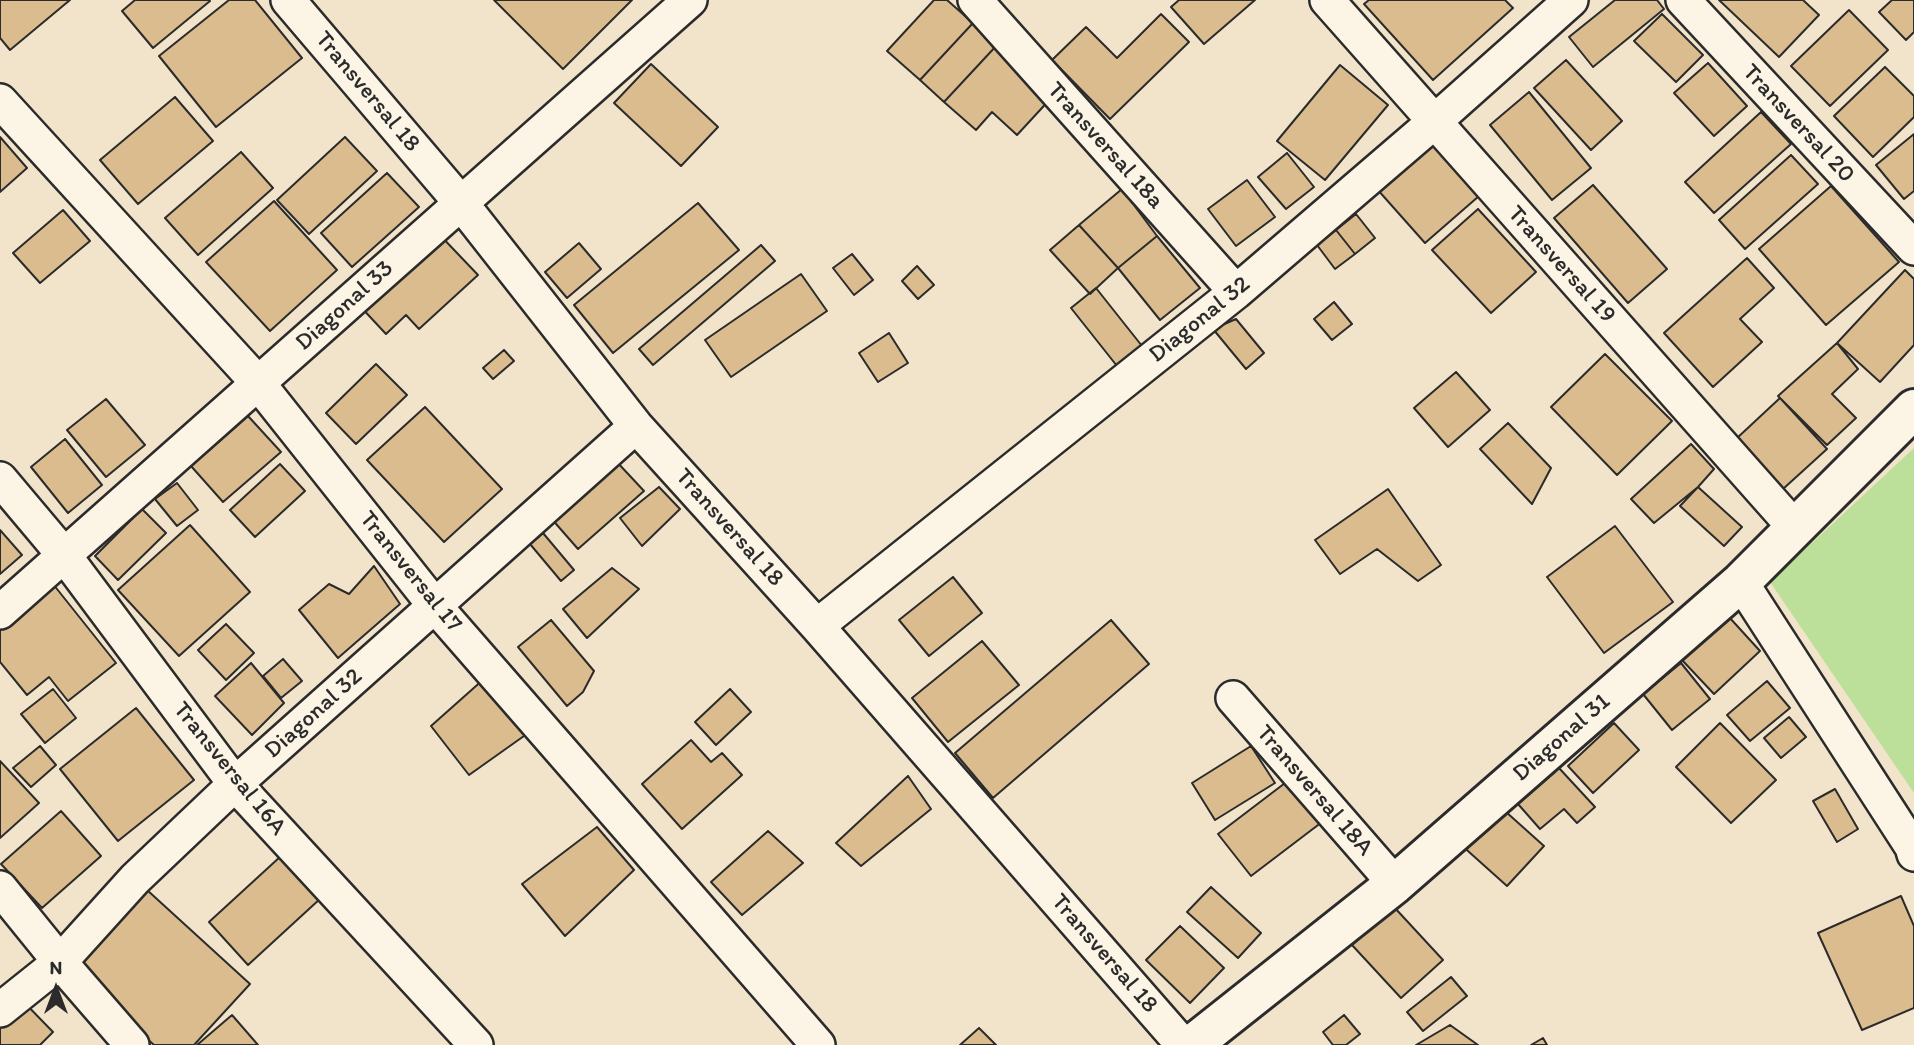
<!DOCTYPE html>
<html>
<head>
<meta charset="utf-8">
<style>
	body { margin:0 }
	#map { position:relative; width:1914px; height:1045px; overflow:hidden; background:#f2e4cb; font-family:Itim,sans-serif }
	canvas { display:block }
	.north { position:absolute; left:21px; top:954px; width:70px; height:70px; -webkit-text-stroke:5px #fcf5e5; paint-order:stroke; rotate:0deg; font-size:19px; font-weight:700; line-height:28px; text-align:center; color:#2b2b2b }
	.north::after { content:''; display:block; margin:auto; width:24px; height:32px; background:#2b2b2b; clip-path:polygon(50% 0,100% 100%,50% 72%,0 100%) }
</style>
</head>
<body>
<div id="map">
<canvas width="1914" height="1045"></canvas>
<div class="north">N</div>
</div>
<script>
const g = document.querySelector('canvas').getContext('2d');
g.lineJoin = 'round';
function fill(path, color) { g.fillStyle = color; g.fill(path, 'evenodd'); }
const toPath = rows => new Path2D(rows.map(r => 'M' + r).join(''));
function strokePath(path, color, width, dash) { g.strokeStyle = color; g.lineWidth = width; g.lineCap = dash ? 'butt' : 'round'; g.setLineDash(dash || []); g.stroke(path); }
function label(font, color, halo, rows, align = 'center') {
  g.font = font + ' Itim,sans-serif'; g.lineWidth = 6; g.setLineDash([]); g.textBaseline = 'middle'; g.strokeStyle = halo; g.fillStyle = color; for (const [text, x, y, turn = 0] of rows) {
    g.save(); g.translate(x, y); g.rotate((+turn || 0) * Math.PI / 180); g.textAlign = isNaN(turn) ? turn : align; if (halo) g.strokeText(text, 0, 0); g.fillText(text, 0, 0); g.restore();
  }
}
const green = toPath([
	[1914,448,1914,793,1770,582]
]);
const building = toPath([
	[0,0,70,0,10,50,0,38,0,0],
	[135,0,209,0,210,1,153,48,122,11,135,0],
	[229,0,255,0,302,58,216,127,159,56,229,0],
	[494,0,632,0,563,69,494,0],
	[934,0,947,0,973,23,920,80,887,51,934,0],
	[1179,0,1255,0,1204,44,1171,7,1179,0],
	[1369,0,1505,0,1513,8,1433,80,1364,4,1369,0],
	[1615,0,1657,0,1664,9,1593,67,1569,37,1615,0],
	[1719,0,1803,0,1819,15,1779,57,1719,0],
	[1892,0,1914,0,1914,32,1906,40,1879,12,1892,0],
	[1849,10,1888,50,1830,106,1791,66,1849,10],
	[1161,14,1189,42,1110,119,1052,60,1086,27,1117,58,1161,14],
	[1662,14,1703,55,1676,82,1634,41,1662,14],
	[973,23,997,45,944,102,920,80,973,23],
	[997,45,1053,96,1017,135,992,112,976,130,944,102,997,45],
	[1566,60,1622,121,1591,150,1534,88,1566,60],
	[1708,63,1747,106,1714,136,1674,93,1708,63],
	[651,64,718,127,681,166,614,103,651,64],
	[1340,65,1388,105,1325,180,1277,141,1340,65],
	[1885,67,1914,96,1914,117,1873,157,1834,116,1885,67],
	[1529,92,1591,168,1552,200,1490,125,1529,92],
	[175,97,213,141,138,204,100,160,175,97],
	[1761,112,1791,144,1714,213,1685,182,1761,112],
	[1914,134,1914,191,1904,199,1876,165,1914,134],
	[0,137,27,168,0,192,0,137],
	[345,137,377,171,309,234,277,200,345,137],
	[1431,141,1479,196,1425,243,1377,189,1431,141],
	[241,152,273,188,198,255,165,218,241,152],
	[1287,153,1314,187,1286,209,1258,177,1287,153],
	[1791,155,1818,184,1745,249,1719,220,1791,155],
	[387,173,419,207,352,267,321,233,387,173],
	[1247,180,1275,217,1236,246,1208,209,1247,180],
	[1593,185,1667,269,1628,303,1554,218,1593,185],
	[1831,186,1899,262,1826,325,1759,249,1831,186],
	[1122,189,1157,236,1118,268,1079,225,1122,189],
	[274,201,337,270,270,331,206,262,274,201],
	[698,203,739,250,613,353,574,305,698,203],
	[1478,209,1536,272,1491,313,1432,250,1478,209],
	[63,210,90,241,40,283,13,253,63,210],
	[1356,214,1375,238,1355,254,1336,230,1356,214],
	[1079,225,1118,268,1090,294,1050,250,1079,225],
	[1336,230,1355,254,1335,269,1317,245,1336,230],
	[437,232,478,275,419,329,406,315,386,334,358,304,437,232],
	[1157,236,1200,288,1160,320,1118,268,1157,236],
	[579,243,601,269,567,298,545,272,579,243],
	[761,245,775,261,653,365,639,349,761,245],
	[852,254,873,280,854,295,833,268,852,254],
	[1747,258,1774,288,1740,319,1762,342,1713,387,1664,333,1747,258],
	[917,266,934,285,918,299,902,281,917,266],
	[1905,270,1914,279,1914,345,1880,382,1837,343,1905,270],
	[801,274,827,311,731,377,705,340,801,274],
	[1096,288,1142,346,1117,366,1071,308,1096,288],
	[1334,302,1352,324,1332,340,1314,319,1334,302],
	[1236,319,1264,353,1246,369,1213,329,1236,319],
	[889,333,908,363,878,382,859,353,889,333],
	[1837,343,1858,369,1832,394,1856,418,1827,445,1778,396,1837,343],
	[504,350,514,361,493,379,483,368,504,350],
	[1605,354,1672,421,1617,475,1551,407,1605,354],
	[376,364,407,395,356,444,326,413,376,364],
	[1456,372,1490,410,1448,447,1414,408,1456,372],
	[1780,398,1827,449,1783,489,1736,439,1780,398],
	[106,399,145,445,106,477,67,430,106,399],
	[425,407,502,489,444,542,367,460,425,407],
	[248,416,281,452,223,502,191,466,248,416],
	[1508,423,1551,468,1532,504,1480,449,1508,423],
	[65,439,102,485,68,513,31,467,65,439],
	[1691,444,1714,469,1698,487,1654,523,1631,499,1691,444],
	[616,461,644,491,578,549,550,517,616,461],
	[280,464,305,491,255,537,230,510,280,464],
	[177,483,198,510,177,526,155,499,177,483],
	[659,487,680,509,642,546,620,518,659,487],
	[1698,487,1742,527,1724,546,1680,506,1698,487],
	[1388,489,1441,565,1418,581,1377,549,1340,574,1315,540,1388,489],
	[142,509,166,533,118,580,95,556,142,509],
	[190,525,250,592,179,656,118,590,190,525],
	[1615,526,1673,602,1604,653,1547,577,1615,526],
	[0,530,22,555,0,574,0,530],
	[543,533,574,570,561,581,530,544,543,533],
	[374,566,400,604,338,658,299,610,329,584,349,594,374,566],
	[612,568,639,589,587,638,563,609,612,568],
	[953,577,982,613,929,656,899,620,953,577],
	[53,584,116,663,68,701,49,677,27,695,0,662,0,627,53,584],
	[1729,617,1760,651,1714,694,1682,660,1729,617],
	[551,620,594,671,583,692,567,706,518,647,551,620],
	[1111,620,1149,664,993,798,955,753,1111,620],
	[226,624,254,653,226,680,198,650,226,624],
	[982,641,1019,685,948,742,912,698,982,641],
	[283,659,302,681,281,698,263,676,283,659],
	[251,663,284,703,252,735,215,696,251,663],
	[1681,663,1710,699,1672,730,1643,694,1681,663],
	[485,678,531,731,469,775,431,726,485,678],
	[1767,681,1790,708,1750,741,1727,715,1767,681],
	[53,689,76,718,45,743,21,714,53,689],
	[730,689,751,712,716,745,695,722,730,689],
	[136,708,194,780,118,841,60,769,136,708],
	[1789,717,1806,737,1781,758,1764,738,1789,717],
	[1614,723,1639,750,1593,793,1568,766,1614,723],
	[1720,723,1776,780,1731,823,1676,767,1720,723],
	[691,740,711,762,722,753,742,775,682,829,642,784,691,740],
	[40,746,56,765,31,787,13,768,40,746],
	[1251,746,1275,783,1215,820,1192,783,1251,746],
	[0,761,39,803,0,838,0,761],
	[1559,768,1595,807,1577,823,1564,809,1540,829,1518,804,1559,768],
	[908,776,931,809,861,866,836,843,908,776],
	[1289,780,1322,822,1251,876,1218,834,1289,780],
	[1835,789,1858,829,1837,842,1813,801,1835,789],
	[1496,803,1544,846,1507,886,1459,843,1496,803],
	[61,811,101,856,42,908,1,864,61,811],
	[597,827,634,870,565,936,522,884,597,827],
	[768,831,803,863,742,915,711,882,768,831],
	[281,856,321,898,248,965,209,922,281,856],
	[135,879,250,984,194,1045,154,1045,60,961,135,879],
	[1211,887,1261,933,1238,958,1187,912,1211,887],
	[1901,896,1914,926,1914,1008,1862,1030,1818,933,1901,896],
	[1394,907,1443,960,1401,998,1352,945,1394,907],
	[1180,926,1224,968,1190,1003,1146,960,1180,926],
	[1451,977,1467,996,1423,1031,1407,1012,1451,977],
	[18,996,53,1032,40,1045,0,1045,0,1012,18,996],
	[232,1015,258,1045,197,1045,232,1015],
	[1344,1015,1360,1034,1346,1045,1333,1045,1323,1032,1344,1015],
	[1450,1025,1478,1045,1416,1045,1450,1025],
	[979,1028,996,1045,960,1045,979,1028],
	[1543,1038,1547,1045,1531,1045,1543,1038]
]);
const minor = toPath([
	[288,0,461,203,636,426,817,626,1183,1045],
	[975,0,1236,292],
	[1327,0,1795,528],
	[1683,0,1914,248],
	[0,101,258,383,435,606,818,1045],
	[0,479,64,555,235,784,476,1045],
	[1741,582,1912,847,1914,854],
	[0,612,690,0],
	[817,626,1236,292,1434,122,1571,0],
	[1233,698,1395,884],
	[0,888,60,962,132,1045],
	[0,1010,60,962,135,879,235,784,636,426]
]);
const tertiary = toPath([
	[1192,1045,1395,884,1741,582,1914,409]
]);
const streetNames = [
	["Transversal 18",367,92,50],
	["Transversal 20",1798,124,47],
	["Transversal 18a",1105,146,48],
	["Transversal 19",1561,265,48],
	["Diagonal 33",345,306,-42],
	["Diagonal 32",1200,320,-39],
	["Transversal 18",729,528,48],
	["Transversal 17",410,572,51],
	["Diagonal 32",314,714,-42],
	["Diagonal 31",1562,738,-41],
	["Transversal 16A",229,769,51],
	["Transversal 18A",1314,791,49],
	["Transversal 18",1104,954,49]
];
fill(green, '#bcdf99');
fill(building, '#dbbc8f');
strokePath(building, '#2b2b2b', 2);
strokePath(minor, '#2b2b2b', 38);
strokePath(tertiary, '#2b2b2b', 44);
strokePath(minor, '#fcf5e5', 33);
strokePath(tertiary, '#fcf5e5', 38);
label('24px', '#2b2b2b', '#fcf5e5', streetNames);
</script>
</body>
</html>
